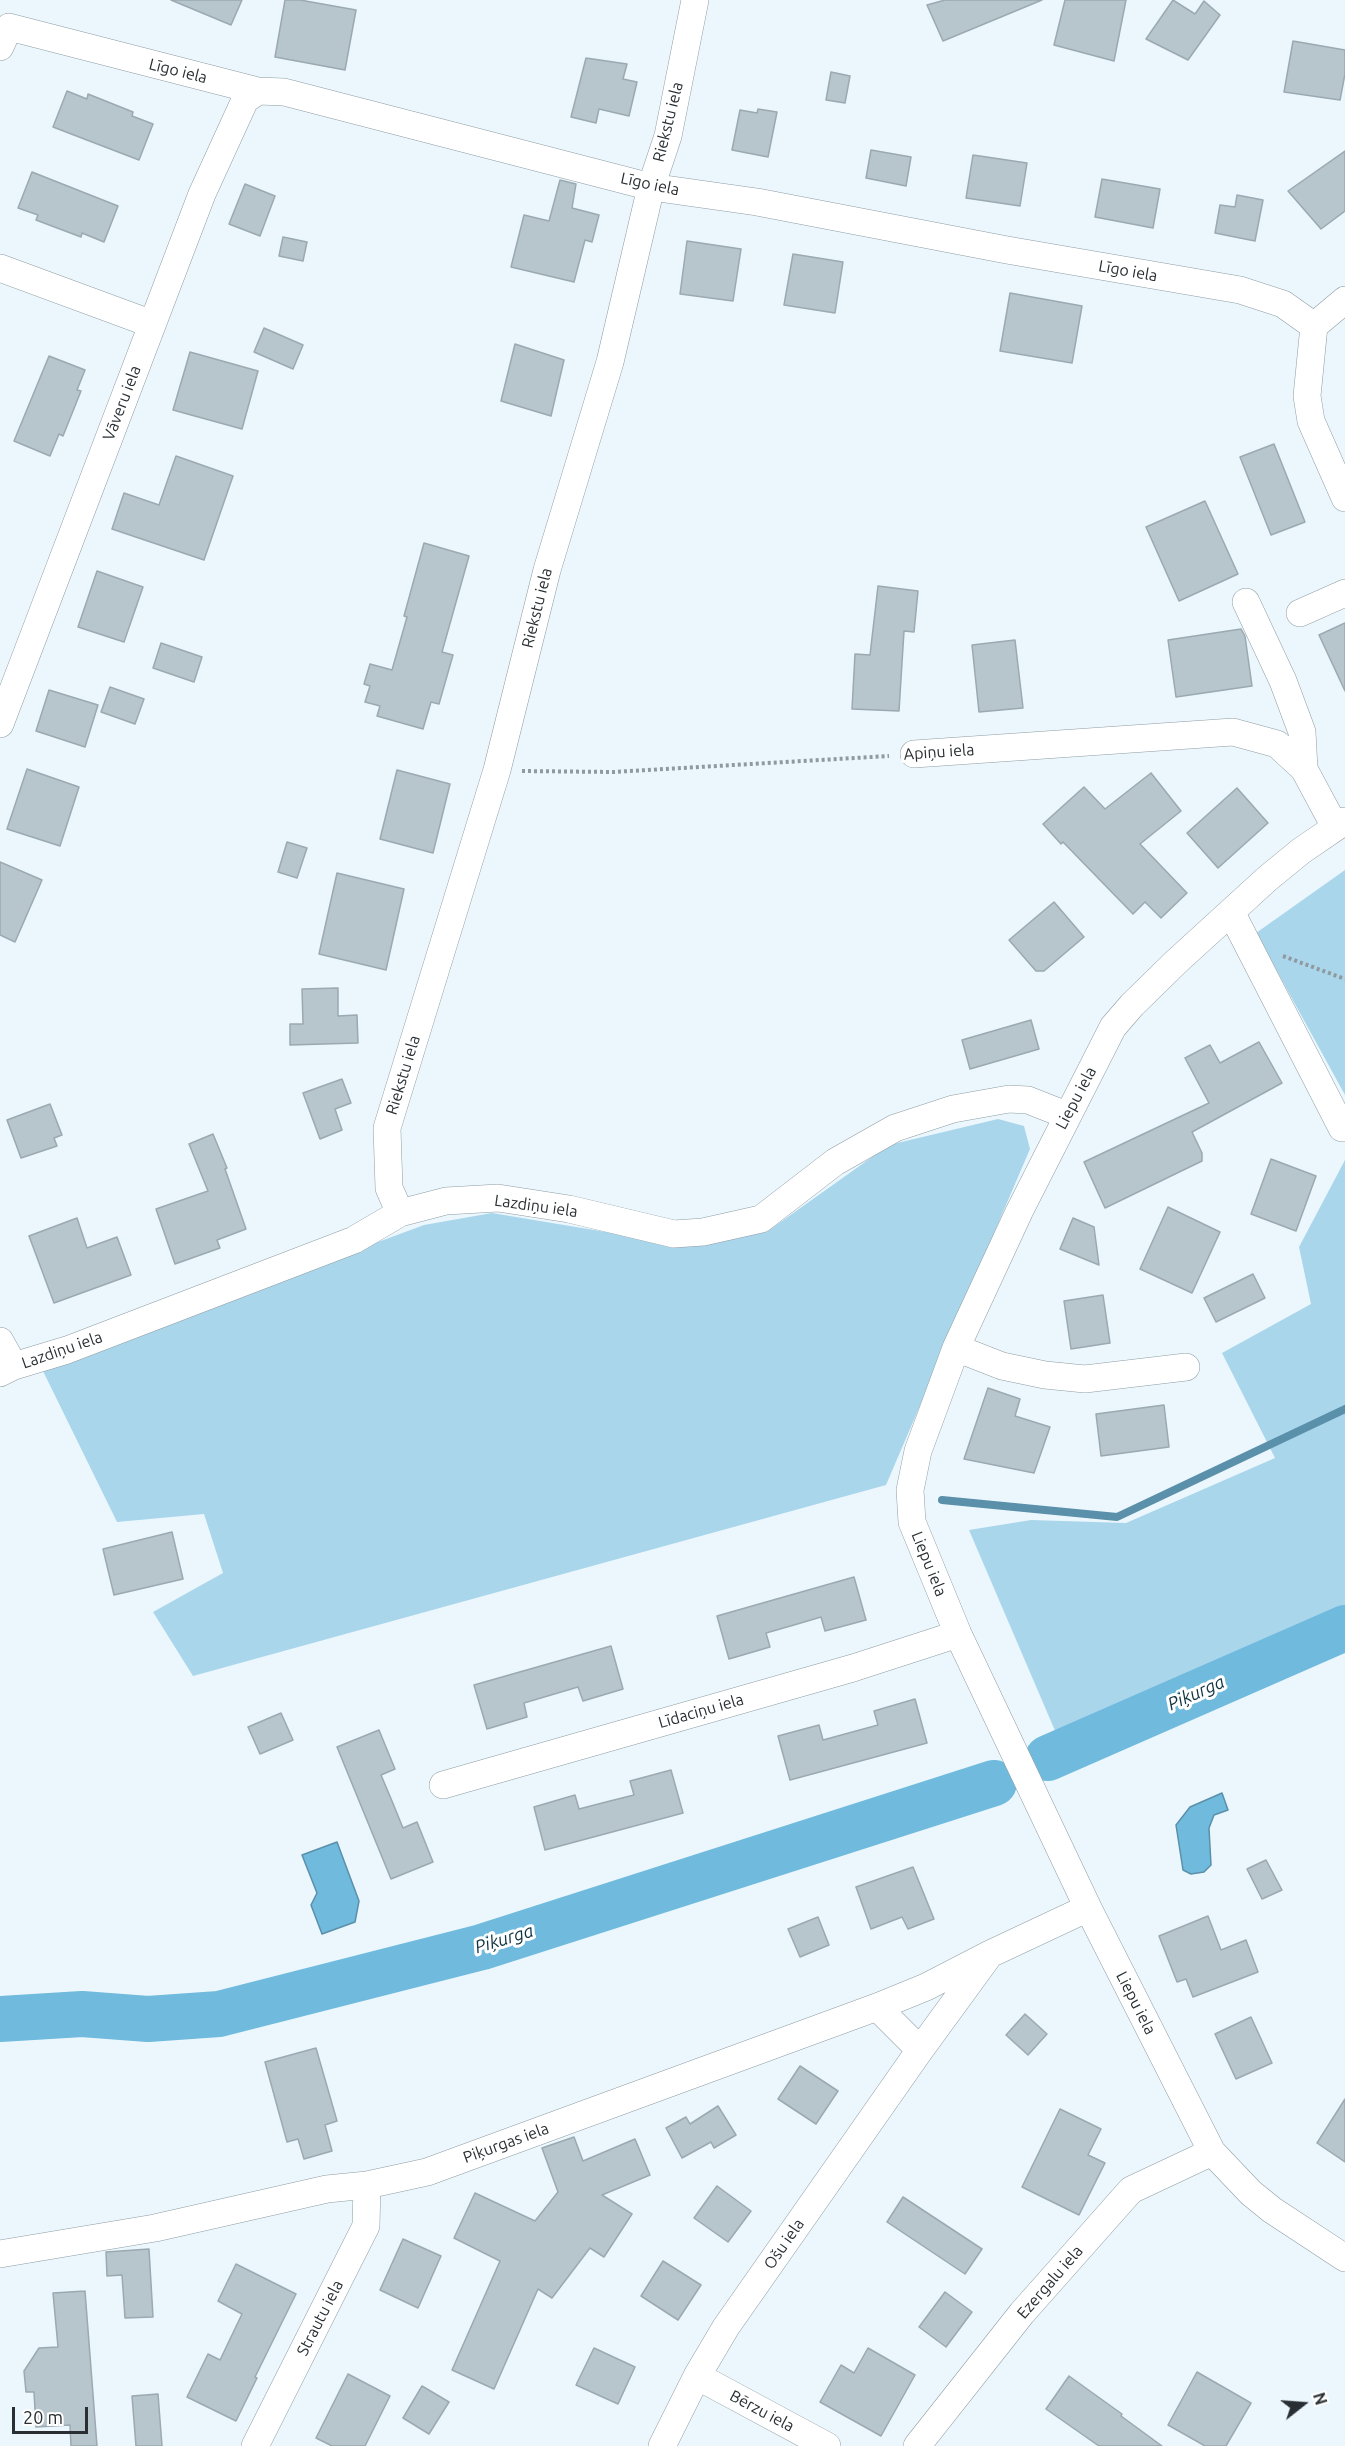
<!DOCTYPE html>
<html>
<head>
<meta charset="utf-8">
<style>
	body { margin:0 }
	#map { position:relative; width:1345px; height:2446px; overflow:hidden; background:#ebf7fd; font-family:Ubuntu,sans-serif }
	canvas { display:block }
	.north { position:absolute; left:1273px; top:2374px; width:60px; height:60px; -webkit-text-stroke:4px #fff; paint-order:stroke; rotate:73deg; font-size:16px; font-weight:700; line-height:24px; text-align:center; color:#292f32 }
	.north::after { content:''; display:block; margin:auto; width:21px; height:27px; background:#292f32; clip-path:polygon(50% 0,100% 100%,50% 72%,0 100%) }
	.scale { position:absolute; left:12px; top:2407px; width:76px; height:27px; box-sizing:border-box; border:3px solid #292f32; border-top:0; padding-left:8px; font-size:18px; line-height:21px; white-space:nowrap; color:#292f32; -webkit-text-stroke:4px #fff; paint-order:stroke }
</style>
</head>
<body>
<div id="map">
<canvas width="1345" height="2446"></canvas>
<div class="north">N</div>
<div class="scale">20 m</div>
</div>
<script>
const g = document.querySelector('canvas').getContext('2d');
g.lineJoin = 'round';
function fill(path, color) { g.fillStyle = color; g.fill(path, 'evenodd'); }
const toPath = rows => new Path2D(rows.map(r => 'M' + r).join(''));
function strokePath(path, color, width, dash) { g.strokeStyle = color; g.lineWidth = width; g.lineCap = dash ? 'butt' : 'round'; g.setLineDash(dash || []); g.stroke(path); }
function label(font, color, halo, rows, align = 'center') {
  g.font = font + ' Ubuntu,sans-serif'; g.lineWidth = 6; g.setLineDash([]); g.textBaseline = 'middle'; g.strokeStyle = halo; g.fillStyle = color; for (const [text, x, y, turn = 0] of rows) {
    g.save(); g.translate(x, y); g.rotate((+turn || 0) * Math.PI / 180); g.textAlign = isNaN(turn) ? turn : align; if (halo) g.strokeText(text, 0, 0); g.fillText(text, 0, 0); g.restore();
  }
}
const green = toPath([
	[1345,870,1345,1095,1256,933],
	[998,1119,1024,1126,1030,1149,886,1485,193,1676,153,1612,223,1573,204,1514,117,1522,41,1367,424,1225,492,1213,690,1246,768,1231,889,1145],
	[1345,1160,1345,1644,1071,1768,969,1530,1031,1520,1126,1523,1275,1458,1222,1353,1311,1304,1299,1247]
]);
const water = toPath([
	[1222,1793,1228,1810,1214,1815,1209,1828,1211,1865,1204,1872,1191,1874,1183,1870,1176,1825,1190,1807,1222,1793],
	[337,1842,359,1901,355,1922,322,1934,311,1905,317,1893,302,1855,337,1842]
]);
const stream = toPath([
	[942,1500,1117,1517,1345,1409]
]);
const river = toPath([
	[1048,1758,1345,1628],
	[0,2019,82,2014,148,2019,219,2014,482,1947,994,1783]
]);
const building = toPath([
	[171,0,242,0,231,25,171,0],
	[285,0,300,0,356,10,345,70,275,57,285,0],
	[945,0,1042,0,943,41,927,5,945,0],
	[1065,0,1126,0,1114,61,1054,45,1065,0],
	[1173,0,1195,14,1204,1,1220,15,1188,60,1146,39,1173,0],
	[1293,41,1345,50,1345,74,1340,100,1284,92,1293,41],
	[586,58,627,64,623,79,637,82,629,116,599,109,596,123,571,117,586,58],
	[831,72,850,76,845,103,826,100,831,72],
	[67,91,87,99,88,94,133,112,132,116,153,124,139,160,53,127,67,91],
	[758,109,777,112,768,157,732,150,740,110,757,113,758,109],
	[871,150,911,157,906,186,866,178,871,150],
	[1345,151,1345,211,1321,229,1288,191,1345,151],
	[973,155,1027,163,1020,206,966,198,973,155],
	[32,172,118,206,104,242,82,233,81,237,36,220,38,215,18,208,32,172],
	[1102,179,1160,189,1153,228,1095,217,1102,179],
	[560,180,576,184,572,208,599,215,592,242,585,240,574,282,511,267,524,215,549,221,560,180],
	[245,184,275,196,260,236,229,224,245,184],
	[1237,195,1263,200,1255,241,1215,233,1220,205,1235,207,1237,195],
	[283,237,307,242,303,261,279,256,283,237],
	[687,241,741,249,733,301,680,294,687,241],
	[793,254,843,262,835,313,784,305,793,254],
	[1010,293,1082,306,1072,363,1000,351,1010,293],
	[264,328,303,345,293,369,254,352,264,328],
	[515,344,564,360,551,416,501,401,515,344],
	[190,352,258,371,242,429,173,410,190,352],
	[49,356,85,370,77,390,81,391,63,436,59,434,50,456,14,441,49,356],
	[1274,444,1305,522,1271,535,1240,457,1274,444],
	[176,456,233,476,204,560,112,529,124,493,159,505,176,456],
	[1205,501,1238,574,1179,601,1146,527,1205,501],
	[424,543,469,556,442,652,453,655,439,704,431,702,423,729,377,716,380,706,365,702,370,686,364,684,370,664,392,670,407,617,404,616,424,543],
	[97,571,143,587,124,642,78,627,97,571],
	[878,586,918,591,914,632,904,631,899,711,852,709,855,654,870,655,878,586],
	[1345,623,1345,691,1319,635,1345,623],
	[1241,629,1245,636,1252,686,1176,697,1168,640,1241,629],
	[1015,640,1023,708,979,712,972,645,1015,640],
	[161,643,202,657,194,682,153,668,161,643],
	[110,687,144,699,135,724,101,712,110,687],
	[49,690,98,705,85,747,36,731,49,690],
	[27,769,79,787,60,846,7,829,27,769],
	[397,770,450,784,433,853,380,839,397,770],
	[1151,773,1181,811,1140,844,1187,893,1161,918,1145,902,1133,914,1063,842,1061,844,1043,824,1084,787,1105,809,1151,773],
	[1237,788,1268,823,1218,868,1187,833,1237,788],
	[287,842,307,848,297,878,278,872,287,842],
	[0,862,42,880,15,942,0,935,0,862],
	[337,873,404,889,386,970,319,954,337,873],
	[1054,902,1084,937,1044,971,1036,971,1009,940,1054,902],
	[338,988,338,1016,357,1015,358,1043,290,1045,290,1024,303,1024,302,989,338,988],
	[1031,1020,1039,1049,970,1069,962,1040,1031,1020],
	[1259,1042,1282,1083,1192,1132,1202,1153,1202,1161,1105,1208,1084,1162,1209,1103,1185,1058,1210,1045,1220,1063,1259,1042],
	[342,1079,351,1103,335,1109,342,1130,320,1139,303,1093,342,1079],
	[50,1104,62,1135,54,1138,57,1146,21,1158,7,1120,50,1104],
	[213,1134,227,1168,225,1169,246,1229,217,1240,220,1248,175,1264,156,1209,208,1191,189,1144,213,1134],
	[1271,1159,1316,1176,1296,1231,1251,1214,1271,1159],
	[1168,1207,1220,1232,1192,1293,1140,1269,1168,1207],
	[77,1218,87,1248,117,1237,131,1275,54,1303,29,1236,77,1218],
	[1073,1218,1094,1227,1099,1265,1060,1249,1073,1218],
	[1253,1274,1265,1298,1216,1322,1204,1298,1253,1274],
	[1103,1295,1110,1343,1071,1349,1064,1301,1103,1295],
	[988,1388,1020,1399,1015,1416,1050,1427,1034,1473,964,1459,988,1388],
	[1164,1405,1169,1447,1101,1456,1096,1414,1164,1405],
	[172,1532,183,1579,114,1595,103,1549,172,1532],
	[854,1577,866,1620,825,1631,821,1617,794,1625,766,1633,770,1647,729,1659,717,1616,854,1577],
	[611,1646,623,1689,583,1701,578,1687,524,1703,527,1717,487,1729,474,1685,611,1646],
	[915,1699,927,1743,790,1780,778,1736,819,1725,823,1740,878,1725,874,1711,915,1699],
	[281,1713,293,1740,260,1754,248,1727,281,1713],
	[379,1730,395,1769,381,1775,392,1801,403,1828,417,1822,433,1862,391,1879,337,1747,379,1730],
	[671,1770,683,1813,545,1850,534,1807,575,1795,579,1809,606,1802,634,1795,630,1781,671,1770],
	[1266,1860,1282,1890,1262,1899,1247,1869,1266,1860],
	[913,1867,934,1919,908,1929,902,1917,871,1929,856,1887,913,1867],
	[1208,1916,1221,1950,1246,1940,1258,1972,1193,1997,1186,1979,1177,1982,1159,1936,1208,1916],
	[818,1917,829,1945,800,1957,788,1929,818,1917],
	[1025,2014,1047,2034,1028,2055,1006,2035,1025,2014],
	[1251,2017,1272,2063,1236,2079,1215,2034,1251,2017],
	[316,2048,337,2121,325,2125,332,2151,304,2159,298,2139,287,2142,265,2062,316,2048],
	[800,2066,838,2091,816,2124,778,2099,800,2066],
	[1345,2099,1345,2162,1317,2143,1345,2099],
	[718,2106,736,2135,714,2148,711,2142,682,2158,666,2128,686,2117,690,2124,718,2106],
	[1060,2109,1101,2129,1088,2155,1105,2163,1079,2215,1022,2187,1060,2109],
	[574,2137,583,2161,635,2139,650,2175,602,2195,632,2214,604,2257,590,2248,552,2298,538,2289,494,2389,452,2370,500,2261,454,2238,475,2193,535,2221,558,2192,542,2148,574,2137],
	[717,2186,751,2211,728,2242,694,2218,717,2186],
	[903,2197,982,2249,965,2274,887,2222,903,2197],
	[403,2239,441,2256,418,2308,380,2290,403,2239],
	[149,2249,153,2317,125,2318,122,2275,107,2276,106,2252,149,2249],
	[663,2261,701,2285,678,2320,641,2296,663,2261],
	[236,2264,296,2294,255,2377,257,2378,236,2421,187,2397,208,2354,220,2360,242,2314,218,2301,236,2264],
	[85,2291,97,2446,71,2446,70,2425,36,2427,34,2392,26,2392,24,2371,39,2348,58,2347,53,2293,85,2291],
	[945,2292,972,2312,946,2347,919,2327,945,2292],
	[594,2348,635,2367,618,2404,576,2385,594,2348],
	[868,2348,915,2375,881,2436,820,2402,841,2365,854,2373,868,2348],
	[1197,2372,1251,2403,1226,2446,1205,2446,1168,2425,1197,2372],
	[348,2374,390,2396,365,2446,332,2446,316,2438,348,2374],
	[1069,2376,1122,2414,1121,2416,1162,2446,1099,2446,1046,2409,1069,2376],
	[422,2386,449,2402,429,2434,403,2418,422,2386],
	[158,2394,162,2446,136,2446,132,2396,158,2394]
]);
const path = toPath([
	[522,771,613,772,889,756],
	[1283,956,1345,979]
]);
const minor = toPath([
	[0,47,9,27,258,91,284,92,651,187,757,202,1007,250,1240,290,1283,304,1314,326],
	[0,268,152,324],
	[1314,326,1307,396,1311,421,1345,498],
	[1314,326,1345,300],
	[1246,602,1283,681,1302,732,1304,769],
	[1300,613,1345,593],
	[0,724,202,194,245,100,258,91],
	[914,754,1233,732,1277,744,1304,769,1335,827],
	[1345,821,1301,851,1268,878,1176,962,1132,1005,1113,1027,1019,1212,956,1348,918,1451,910,1490,912,1522,958,1634,1088,1908,1212,2152,1251,2193,1272,2210,1345,2258],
	[1231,912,1342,1128],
	[400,1213,389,1188,387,1128,497,770,547,570,610,362,651,187,668,136,695,0],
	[0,1341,14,1366],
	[956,1348,1002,1366,1045,1375,1085,1379,1186,1367],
	[0,1373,14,1366,67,1350,354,1240,400,1213,446,1201,498,1198,569,1209,674,1234,703,1232,761,1219,835,1162,895,1128,953,1109,1009,1099,1028,1100,1066,1115],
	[443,1785,853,1668,958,1634],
	[920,2050,990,1954,1088,1908],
	[0,2254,155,2228,327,2189,367,2185,427,2172,877,2007,926,1987,990,1954],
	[697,2376,827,2446],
	[255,2446,366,2226,367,2185],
	[662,2446,697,2376,726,2327,920,2050,877,2007],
	[917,2446,1022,2313,1131,2190,1212,2152]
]);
const streetNames = [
	["Līgo iela",178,71,14],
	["Riekstu iela",668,122,-76],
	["Līgo iela",650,184,12],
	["Līgo iela",1128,271,10],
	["Vāveru iela",122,403,-69],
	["Riekstu iela",537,608,-76],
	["Apiņu iela",939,752,-4],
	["Riekstu iela",403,1075,-73],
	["Liepu iela",1076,1098,-62],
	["Lazdiņu iela",536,1206,8],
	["Lazdiņu iela",62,1350,-19],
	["Liepu iela",929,1564,68],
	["Līdaciņu iela",701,1711,-16],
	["Liepu iela",1136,2003,63],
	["Piķurgas iela",506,2143,-20],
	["Ošu iela",784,2244,-55],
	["Ezergalu iela",1050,2282,-49],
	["Strautu iela",320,2318,-63],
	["Bērzu iela",762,2411,28]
];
const waterNames = [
	["Piķurga",1196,1693,-24],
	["Piķurga",504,1939,-17]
];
fill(green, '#aad6ec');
fill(water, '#6fbadd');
strokePath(water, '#5a90aa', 1.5);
strokePath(stream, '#5a90aa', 8);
strokePath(river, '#6fbadd', 46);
fill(building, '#b7c5cc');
strokePath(building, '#9ba9b0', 1.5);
strokePath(minor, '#8f9da4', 28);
strokePath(path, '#90999e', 4, [3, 3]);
strokePath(minor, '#fff', 27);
label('16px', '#292f32', '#fff', streetNames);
label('italic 18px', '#0f3342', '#fff', waterNames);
</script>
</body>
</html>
